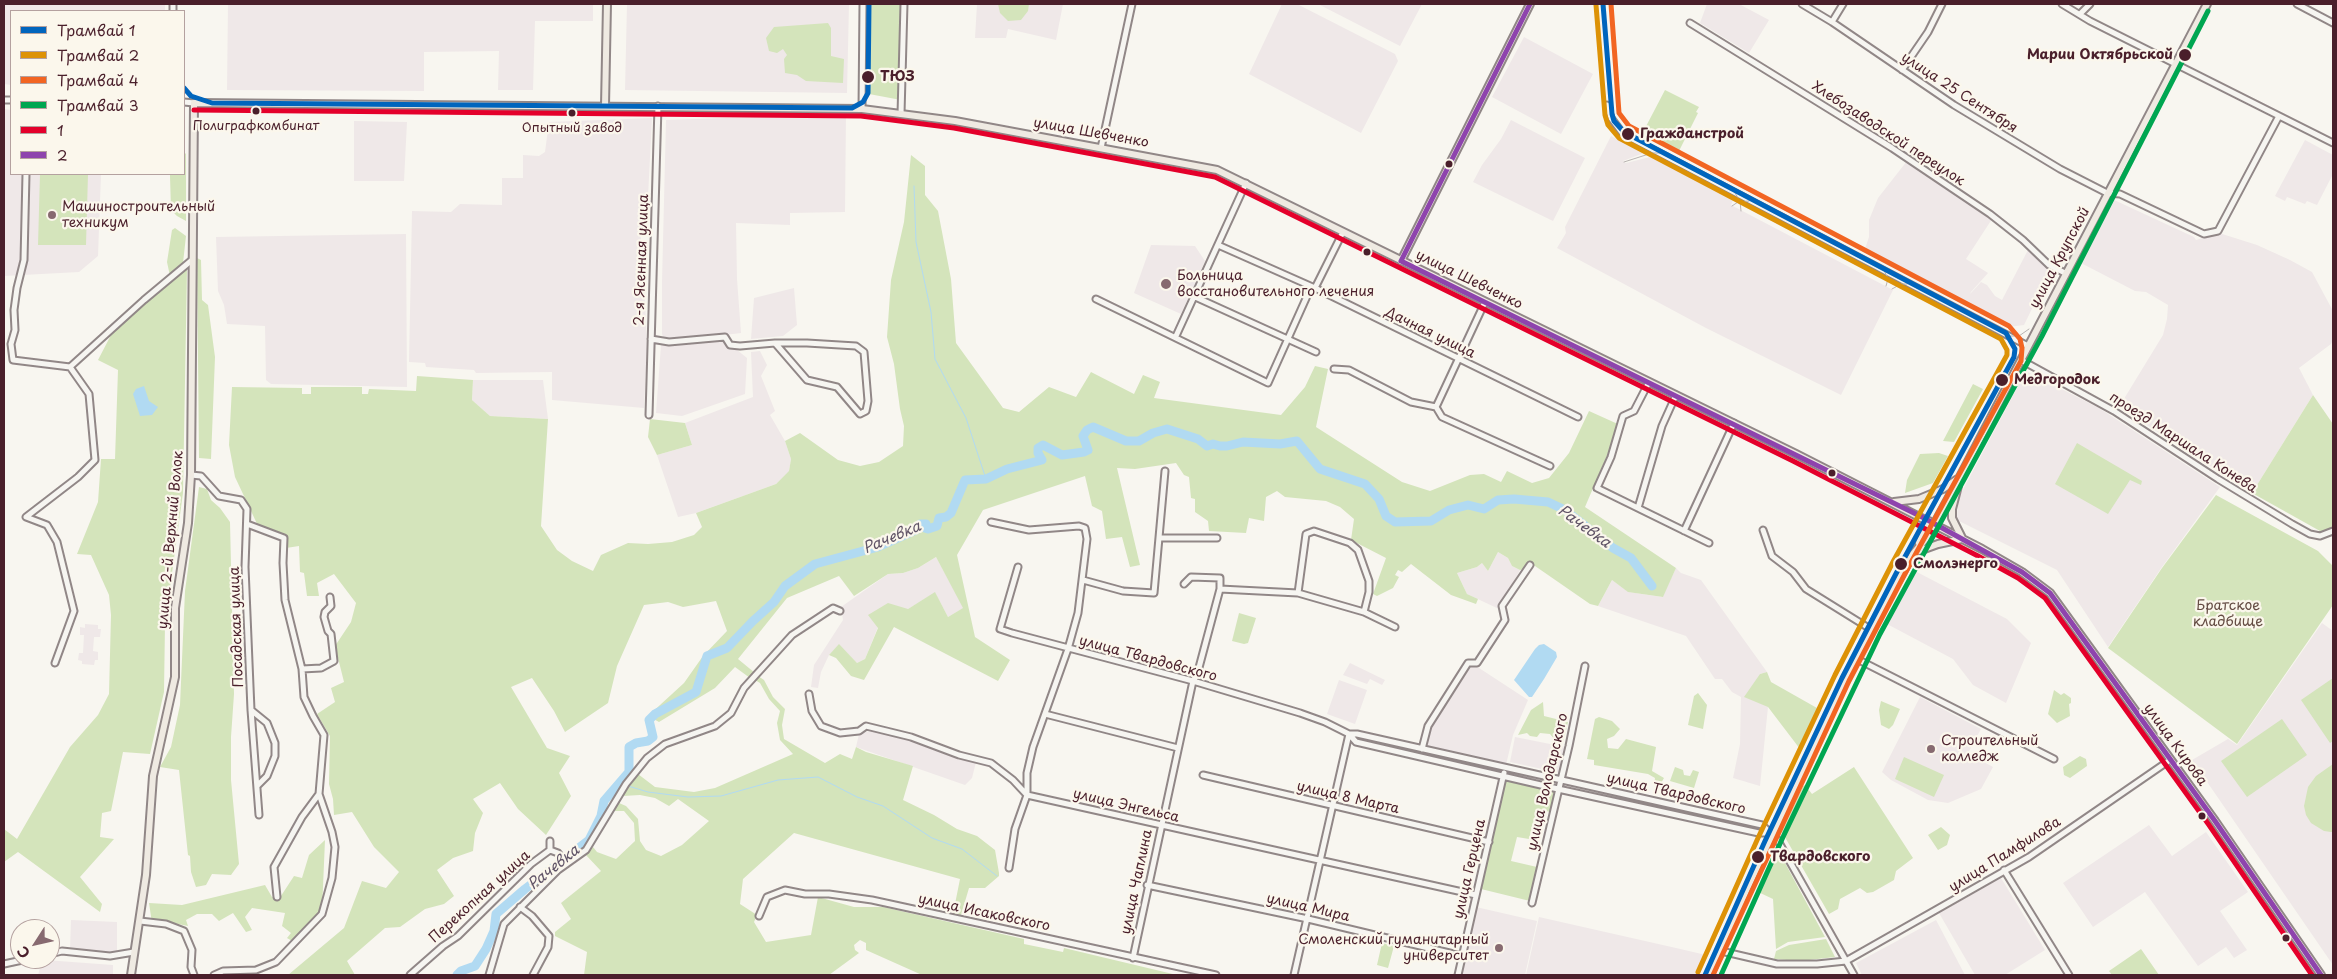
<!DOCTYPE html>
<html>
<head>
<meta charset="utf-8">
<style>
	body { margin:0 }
	#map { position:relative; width:2337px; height:979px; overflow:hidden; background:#f8f6f0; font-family:"Playpen Sans",sans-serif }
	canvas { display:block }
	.frame { position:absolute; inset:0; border:5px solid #4a1f2b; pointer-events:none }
	.legend { position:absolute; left:10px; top:10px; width:175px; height:165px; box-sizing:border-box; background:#fbf7ec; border:1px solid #b4a19f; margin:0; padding:6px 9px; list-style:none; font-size:15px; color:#4a1f2b }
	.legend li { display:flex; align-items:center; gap:10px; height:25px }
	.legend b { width:25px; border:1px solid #b4a19f }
	.north { position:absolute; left:10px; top:919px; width:50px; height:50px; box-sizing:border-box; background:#fbf7ec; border:1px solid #b4a19f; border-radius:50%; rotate:235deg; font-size:14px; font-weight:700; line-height:20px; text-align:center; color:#4a1f2b }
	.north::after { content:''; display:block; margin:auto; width:18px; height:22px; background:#876a70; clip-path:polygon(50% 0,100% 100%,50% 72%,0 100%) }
</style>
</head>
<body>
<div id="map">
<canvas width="2337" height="979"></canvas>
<div class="frame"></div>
<ul class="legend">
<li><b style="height:6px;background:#0065bd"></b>Трамвай 1</li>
<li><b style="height:6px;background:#dd9206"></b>Трамвай 2</li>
<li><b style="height:6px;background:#f26522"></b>Трамвай 4</li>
<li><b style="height:6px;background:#00a651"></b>Трамвай 3</li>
<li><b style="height:6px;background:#e4002b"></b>1</li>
<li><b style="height:6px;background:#8e44ad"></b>2</li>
</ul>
<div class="north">С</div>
</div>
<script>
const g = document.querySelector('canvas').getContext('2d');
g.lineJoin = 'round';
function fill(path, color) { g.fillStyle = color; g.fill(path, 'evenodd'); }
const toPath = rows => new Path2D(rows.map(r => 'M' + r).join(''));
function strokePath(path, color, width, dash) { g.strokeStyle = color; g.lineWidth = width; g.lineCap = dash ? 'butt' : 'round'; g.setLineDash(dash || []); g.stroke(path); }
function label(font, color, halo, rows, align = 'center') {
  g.font = font + ' "Playpen Sans",sans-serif'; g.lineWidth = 4.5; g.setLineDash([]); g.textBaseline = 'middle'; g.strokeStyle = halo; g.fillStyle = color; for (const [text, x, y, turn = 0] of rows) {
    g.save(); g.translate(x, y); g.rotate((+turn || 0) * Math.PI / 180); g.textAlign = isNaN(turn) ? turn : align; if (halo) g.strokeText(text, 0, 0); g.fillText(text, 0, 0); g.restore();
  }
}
const built = toPath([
	[4,4,165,4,165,11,11,11,11,85,4,84],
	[228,4,593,4,593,21,535,21,533,90,498,90,499,51,424,52,424,91,227,90],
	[627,4,849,4,847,93,625,90],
	[977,4,1063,4,1056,40,1008,29,1006,38,975,38],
	[1282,4,1297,4,1395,54,1398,61,1361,133,1249,74],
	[1318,4,1422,4,1400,46],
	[1707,4,1739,4,1769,20,1749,53,1700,23],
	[1524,37,1593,74,1561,134,1492,97],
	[4,109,11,110,11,174,101,174,98,256,79,272,4,276],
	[846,114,845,212,790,213,790,225,736,223,737,279,741,333,692,339,664,339,662,334,662,282,666,120],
	[652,118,648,197,644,198,645,231,640,231,642,249,640,275,644,275,647,349,644,408,552,400,552,372,476,373,474,370,426,367,425,363,409,362,412,211,451,212,460,204,502,205,502,178,523,178,523,155,539,156,545,152,549,122],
	[1511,120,1585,158,1553,221,1473,182,1482,165,1501,139],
	[354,121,407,122,404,181,354,181],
	[1611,136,1644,153,1623,161,1626,163,1650,157,1733,200,1731,205,1893,290,1841,395,1706,328,1557,248,1566,233,1565,227],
	[2305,140,2333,155,2333,174,2317,205,2307,201,2305,204,2287,197,2285,201,2275,196],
	[1907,161,1992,219,1966,259,1988,273,1971,292,1970,294,1981,282,1987,285,1995,296,2002,300,2029,248,2052,268,2024,325,2008,327,1864,252,1869,237,1869,220,1878,198],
	[2112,199,2194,237,2196,240,2219,233,2257,245,2290,260,2312,272,2333,311,2333,340,2331,344,2299,368,2313,395,2252,493,2119,407,2163,335,2167,319,2168,305,2146,292,2135,291,2079,262],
	[406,234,407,387,271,384,266,380,265,326,227,324,224,305,218,291,216,237],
	[1151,245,1195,246,1205,261,1181,314,1134,293],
	[794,288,797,325,783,336,751,339,754,298],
	[726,341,747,358,745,394,682,416,656,413,661,345],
	[760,351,767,365,761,376,775,411,770,415,785,441,791,459,789,472,776,484,696,513,678,517,657,455,692,445,685,423,753,397,751,352],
	[2026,371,2099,408,2220,487,2162,567,2108,647,2057,570,1957,520,1958,499],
	[473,380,543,380,548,419,490,416,472,400],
	[1498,552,1508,558,1512,566,1520,570,1499,609,1467,594,1457,573,1477,567,1482,563,1488,571],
	[936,557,964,608,948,617,935,593,878,627,865,659,857,663,839,645,829,655,821,672,818,688,811,687,814,665,843,620,841,607,888,574,903,573,918,568],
	[1676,568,1681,573,1701,580,1767,672,1760,674,1768,707,1760,786,1733,778,1740,744,1741,697,1732,692,1722,679,1715,679,1686,636,1598,606,1612,580,1629,592,1662,597],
	[1915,571,2007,619,2031,643,2006,703,1973,685,1953,659,1887,624],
	[2322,623,2333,631,2333,965,2192,760,2228,739,2237,745],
	[85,624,98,625,98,629,101,629,100,637,94,637,93,651,98,652,98,660,95,660,94,665,82,664,82,661,78,660,79,653,83,653,84,635,80,635,80,627,85,628],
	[1350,663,1385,680,1382,685,1370,679,1367,684,1343,675],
	[1469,665,1476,666,1528,700,1513,735,1506,765,1427,747,1430,727],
	[1339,680,1367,690,1355,724,1327,714],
	[1920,697,1981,729,1968,753,1993,767,1981,789,1948,803,1928,800,1891,780,1882,772],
	[873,730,910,739,976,762,972,778,965,785,856,747,859,734],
	[1515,737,1565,747,1560,773,1510,762],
	[2149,825,2172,856,2206,832,2248,892,2220,911,2247,950,2234,958,2226,947,2198,966,2145,892,2093,927,2063,883],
	[2001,878,2045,950,2005,975,1975,975,1939,913],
	[1476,907,1537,921,1525,975,1461,975],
	[1539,917,1676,948,1706,955,1698,975,1526,975],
	[71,920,117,922,117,953,70,950],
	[1936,920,1965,975,1862,975,1856,963],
	[45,960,113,965,113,975,38,975,42,961]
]);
const green = toPath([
	[870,4,903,4,901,100,869,94],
	[998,4,1029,4,1028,11,1021,20,1008,21,1000,13],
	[828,23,831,28,831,56,844,59,843,83,806,81,797,75,785,73,784,59,787,55,783,49,777,53,769,51,766,38,774,27],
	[1665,90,1699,107,1696,112,1698,113,1678,153,1642,134],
	[185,153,186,154,186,221,177,216,171,210,170,176,170,174,184,174],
	[911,155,925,166,925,195,938,211,951,279,956,343,1003,408,1019,412,1049,387,1076,397,1091,372,1134,394,1143,375,1160,382,1154,398,1281,415,1305,387,1315,366,1328,369,1316,427,1402,482,1430,491,1470,475,1484,474,1501,482,1507,471,1532,483,1549,478,1569,453,1589,411,1620,425,1585,507,1676,568,1663,597,1628,592,1612,580,1598,606,1590,604,1535,566,1520,570,1512,566,1508,558,1498,552,1488,571,1482,563,1477,567,1457,573,1467,594,1478,599,1476,604,1451,595,1411,564,1402,572,1398,570,1395,575,1399,577,1393,588,1377,596,1373,594,1386,558,1351,540,1354,519,1340,507,1326,501,1285,497,1277,491,1266,497,1264,521,1249,518,1246,533,1209,531,1208,521,1195,512,1195,499,1191,498,1189,477,1184,475,1176,463,1135,469,1117,468,1140,565,1130,567,1122,537,1106,539,1102,511,1092,506,1085,476,983,510,957,555,975,637,1010,660,998,681,894,627,864,680,851,676,836,658,829,655,839,644,857,663,865,659,878,628,868,615,888,603,908,609,935,592,948,617,963,608,936,557,918,568,903,573,888,574,854,596,839,576,787,598,738,659,755,673,750,678,735,667,715,688,659,722,648,716,684,683,703,656,727,631,716,601,683,607,668,602,644,605,617,666,608,703,565,732,554,711,532,678,511,687,547,748,570,756,559,773,571,796,546,835,518,809,500,783,473,799,483,813,475,833,473,851,453,858,437,870,454,896,444,904,425,909,400,927,385,928,347,961,355,975,288,975,344,928,362,881,386,888,399,872,374,847,352,812,334,815,333,799,329,784,330,736,317,714,335,702,331,688,344,682,335,646,351,622,356,603,334,574,317,583,319,596,307,596,304,573,300,572,299,546,286,548,287,535,259,528,235,477,229,445,232,387,302,388,302,394,311,394,311,387,362,387,362,394,368,394,369,389,416,391,417,376,473,380,472,400,490,416,548,419,541,526,557,550,572,561,593,571,601,555,628,543,648,544,672,542,694,535,702,527,696,513,776,484,789,471,791,459,785,441,800,433,838,460,860,466,879,462,903,446,904,426,900,409,894,364,887,337,891,280,904,222],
	[40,174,88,174,86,245,38,245],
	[175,228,186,236,183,263,170,276,167,262,172,230],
	[197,258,201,260,202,300,208,305,215,357,211,459,199,458],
	[187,269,183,493,165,624,164,692,150,754,123,752,111,811,102,813,100,837,114,839,80,877,102,904,100,912,18,852,4,862,4,829,17,839,70,747,98,715,109,694,111,615,109,595,91,555,77,554,98,502,101,459,115,459,118,370,98,360,111,335,132,314],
	[1973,384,1983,389,1954,442,1943,441],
	[2313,395,2333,424,2333,526,2325,531,2320,531,2252,493],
	[650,419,685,423,692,445,657,455,648,437],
	[2077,443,2142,481,2141,485,2130,480,2108,514,2055,484],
	[1939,453,1948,456,1933,483,1905,493,1907,480,1920,454],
	[199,487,207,489,211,500,220,508,230,522,234,694,231,737,231,780,239,864,231,875,212,874,206,885,196,887,191,872,190,856,188,855,179,770,160,767,171,747,180,705,185,591],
	[2216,495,2318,551,2333,566,2333,605,2237,744,2108,648,2162,568],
	[1239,613,1256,618,1248,643,1244,644,1232,641],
	[1767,672,1771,682,1817,708,1800,749,1768,707,1744,697,1760,674],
	[758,676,764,680,773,697,785,709,782,725,784,739,825,763,840,754,852,759,856,747,866,752,913,766,903,800,934,815,957,829,977,836,995,850,999,873,999,876,985,888,969,888,961,915,953,914,960,879,794,833,743,879,740,904,757,915,754,922,766,942,811,935,818,897,854,907,883,907,1024,939,1024,944,1063,952,1064,948,1177,975,922,975,866,950,866,943,860,940,854,945,855,950,859,953,829,975,584,975,587,952,555,936,555,932,571,919,561,903,601,871,585,854,593,847,597,852,616,859,635,841,634,823,624,811,614,811,619,803,626,806,638,819,640,841,646,850,661,856,682,845,709,821,678,799,669,806,655,798,640,795,623,796,638,774,655,787,694,792,715,788,793,754,780,740,777,723,780,711,769,699,760,683,755,680],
	[2333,678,2333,741,2330,743,2301,700],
	[2054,690,2061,695,2064,693,2071,698,2071,703,2069,704,2070,716,2057,723,2048,714],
	[1698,693,1707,705,1703,729,1688,725,1694,696],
	[1881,701,1900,709,1893,725,1889,729,1881,725,1879,710],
	[1543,702,1544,716,1568,722,1563,743,1556,741,1550,734,1540,733,1537,737,1530,736,1527,733,1518,735,1531,710],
	[1599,717,1612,721,1620,729,1614,736,1607,739,1608,748,1618,749,1626,739,1656,747,1652,771,1664,778,1660,785,1654,784,1655,778,1648,774,1594,765,1594,760,1587,759,1595,719],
	[2282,719,2307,755,2247,797,2221,761],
	[2080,756,2086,759,2087,766,2070,778,2064,775,2063,767],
	[1904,757,1944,775,1934,797,1895,779],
	[2333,764,2333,832,2331,832,2324,831,2311,823,2306,815,2304,806,2308,787,2316,776],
	[1675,767,1683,770,1684,775,1690,776,1693,770,1699,772,1694,788,1670,781],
	[1854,767,1913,858,1896,871,1894,880,1873,892,1867,893,1860,888,1840,899,1838,909,1829,914,1782,832,1803,786,1805,785,1812,794],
	[1503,779,1554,792,1550,812,1537,809,1529,839,1517,837,1511,861,1537,867,1530,901,1481,889],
	[1941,827,1950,835,1947,845,1938,850,1928,835],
	[325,840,322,910,292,941,287,938,291,933,282,926,285,913,252,908,245,917,252,930,246,932,233,913,219,921,212,914,197,914,186,920,188,926,163,921,152,923,149,903,182,905,265,885,272,897,279,899,294,876,302,878,309,855],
	[1775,848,1778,850,1825,937,1788,942,1776,949,1773,899,1756,891],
	[1826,939,1835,957,1800,961,1774,959,1776,951,1789,945],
	[1382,943,1394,946,1388,968,1377,965],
	[2141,949,2159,975,2112,975,2109,971]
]);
const water = toPath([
	[144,386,149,401,158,407,152,415,140,416,133,394,136,389],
	[1544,644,1556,652,1557,657,1544,679,1532,697,1529,697,1514,680,1535,649,1539,645]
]);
const stream = toPath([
	[914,186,916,242,931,312,935,359,966,418,986,479],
	[628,786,648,792,688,797,721,796,778,780,818,777,857,797,883,806,932,838,962,849,997,876]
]);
const river = toPath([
	[457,975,461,971,475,966,486,949,494,931,496,914,525,889,589,840,601,816,604,801,629,772,629,747,636,743,648,741,653,737,649,720,655,714,696,692,707,656,727,648,753,621,774,602,785,586,815,564,878,547,916,530,920,524,926,524,925,528,928,529,937,526,939,518,946,517,951,513,965,480,986,479,1007,469,1042,460,1038,453,1038,448,1043,445,1062,455,1084,452,1088,450,1083,436,1087,430,1093,427,1126,441,1139,441,1153,433,1167,429,1198,439,1207,446,1213,444,1220,446,1227,446,1243,442,1280,444,1297,441,1320,469,1365,484,1379,499,1386,516,1395,522,1431,521,1449,510,1468,505,1484,509,1498,500,1514,499,1548,502,1565,510,1613,548,1631,558,1652,586]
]);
const minor = toPath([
	[1802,4,1832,22,1954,105,2060,169,2107,193,2120,194,2204,234,2218,231,2279,116],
	[2062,4,2090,21,2333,143],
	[2297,4,2333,23],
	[173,11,173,4],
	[2080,14,2090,4],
	[1832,22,1843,4],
	[1690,23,1892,148,1990,214,2023,240,2049,265,2065,273],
	[1902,70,1928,32,1942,4],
	[4,100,11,100],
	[184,102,194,103],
	[1607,105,1611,118,1623,134,2028,346],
	[862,109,863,4],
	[901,114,904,4],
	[1101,148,1132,4],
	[26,174,24,260,17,288,14,310,15,330,11,344,13,360,70,367],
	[1218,245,1315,288,1578,417],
	[1193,296,1316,352],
	[1096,299,1268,383,1308,294,1315,288,1343,232],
	[1176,336,1246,183],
	[651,339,669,342,725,337,730,345,740,346,775,343,807,380,837,387,860,414,866,411,868,401,864,352,856,346,807,343,775,343],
	[2021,360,2114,411,2218,479,2292,524,2310,534,2320,536,2333,531],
	[70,367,144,300,192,260],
	[1334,369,1349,370,1411,402,1436,407,1442,417,1550,466],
	[1649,382,1634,411,1623,416,1611,457,1597,488,1709,543],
	[1436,407,1485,302],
	[649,415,658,106],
	[191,475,201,476,219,496,241,500,247,509,245,567,251,710,259,815],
	[1638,508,1662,426,1676,395],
	[991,522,1029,530,1079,526,1085,528,1087,539,1078,613,1068,649,1033,747,1027,773,1027,795,1015,829,1009,868],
	[247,524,284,538,283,563,285,600,302,669,304,697,313,716,324,735,319,794,302,817,274,867,277,897],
	[1763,530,1772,556,1793,572,1806,589,1872,630],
	[1684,531,1734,423],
	[1159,538,1217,538],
	[1018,567,1000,629,1012,633,1193,681,1300,713,1325,722,1349,734,1356,742,1558,789,1759,833,1773,833],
	[1083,580,1123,591,1154,593,1165,471],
	[1220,589,1298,593,1364,612,1395,627],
	[1298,593,1306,534,1314,531,1350,543,1358,550,1369,581,1369,592,1364,612],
	[1857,659,2054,759],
	[55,663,74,611,57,542,47,525,26,517,78,477,95,460,89,394,70,367],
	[302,669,321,668,334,661,331,634,328,631,324,617,325,612,331,606,330,597],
	[809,694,812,711,821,726,840,733,859,731,866,726,911,737,959,755,991,763,1013,780,1027,795,1476,895],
	[251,710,267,723,275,743,275,756,267,776,257,786],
	[1045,714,1178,748],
	[1349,734,1357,734,1762,825,1777,839,1854,975],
	[1422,749,1428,726,1468,663,1477,663,1505,620,1502,606,1530,565],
	[1203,775,1489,842],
	[550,850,550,841],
	[2004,870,2069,975],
	[1147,885,1308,919,1462,956],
	[1532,903,1569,746,1585,666],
	[520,907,532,916,549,936,548,947,533,975],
	[759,916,767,897,785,890,805,894,829,894,872,900,1216,975],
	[140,921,166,924,184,931,192,950,191,967,194,975],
	[1721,951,1777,964,1817,964,1846,961,2029,857,2170,760],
	[50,954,62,951,110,956,134,952],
	[1133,958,1193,681,1197,675,1220,589,1220,578,1191,577,1184,584],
	[4,964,27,959],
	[214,975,223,971,256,970,276,962,322,914,332,878,335,847,332,832,319,794],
	[410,975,443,946,458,936,531,864,550,850,558,853,566,863],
	[489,975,504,924,558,870,586,850,626,784,647,758,665,744,715,726,731,713,744,688,792,635,833,608,840,611],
	[1294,975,1349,734],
	[1458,975,1504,773]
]);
const major = toPath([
	[605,106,607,4],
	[1401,261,1530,4],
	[1958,486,1952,509,1952,518,1962,538],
	[1894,502,1919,499,1943,489,1959,478],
	[1919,543,1929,521],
	[1916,552,1938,544,1962,539],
	[131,975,146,875,153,776,175,677,175,608,188,523,191,475,194,103,862,109,955,121,1217,170,1796,454,1982,549,2022,572,2050,593,2215,821,2321,975],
	[1710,975,1746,891,1845,681,1896,584,1913,554,1928,536,1960,477,2207,4]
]);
const tram = toPath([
	[1624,162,1652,153,1664,153],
	[1735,193,1740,201,1741,211],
	[1732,206,1738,202,1749,201],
	[1883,268,1888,279,1886,286],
	[1892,289,1901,284,1907,284],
	[2006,336,2019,336,2029,329]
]);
const bus1 = toPath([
	[194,110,861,116,954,128,1215,177,1793,461,1978,556,2018,578,2045,598,2209,825,2312,975]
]);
const bus2 = toPath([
	[1401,261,1924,518,2022,572,2050,593,2215,821,2321,975],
	[1401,261,1530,4]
]);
const tram1 = toPath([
	[1603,4,1612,114,1614,121,1624,132,2006,333,2015,349,2014,357,1901,564,1842,678,1765,841,1705,975],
	[184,88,191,96,212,103,852,108,863,102,868,93,869,4]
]);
const tram2 = toPath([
	[1596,5,1605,115,1608,125,1619,138,2001,339,2007,350,2007,355,1894,560,1835,675,1758,838,1698,972]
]);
const tram3 = toPath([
	[1611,4,1619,113,1629,126,2009,326,2020,339,2022,348,2021,361,1908,568,1849,681,1713,975]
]);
const tram4 = toPath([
	[1721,975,1783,837,1880,634,2042,336,2208,11]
]);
const markers = [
	[2185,55,7,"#4a1f2b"],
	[868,77,7,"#4a1f2b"],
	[256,111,4.5,"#4a1f2b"],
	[572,113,4.5,"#4a1f2b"],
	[1628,134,7,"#4a1f2b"],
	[1449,164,4.5,"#4a1f2b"],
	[52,215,5,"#876a70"],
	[1367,252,4.5,"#4a1f2b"],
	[1166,284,6,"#876a70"],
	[2002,380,7,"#4a1f2b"],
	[1832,473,4.5,"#4a1f2b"],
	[1901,564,7,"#4a1f2b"],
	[1931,749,5,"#876a70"],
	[2202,816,4.5,"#4a1f2b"],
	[1758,857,7,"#4a1f2b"],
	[2286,938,4.5,"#4a1f2b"],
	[1499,948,5,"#876a70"]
];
const busNames = [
	["Полиграфкомбинат",256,126],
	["Опытный завод",572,128]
];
const stopNames = [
	["Марии Октябрьской",2173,55,"right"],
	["ТЮЗ",880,77],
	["Гражданстрой",1640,134],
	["Медгородок",2014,380],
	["Смолэнерго",1913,564],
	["Твардовского",1770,857]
];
const streetNames = [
	["улица 25 Сентября",1959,93,33],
	["улица Шевченко",1091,133,10],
	["Хлебозаводской переулок",1888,134,33],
	["улица Крупской",2060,258,-62],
	["2-я Ясенная улица",642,260,-88],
	["улица Шевченко",1469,280,26],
	["Дачная улица",1430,333,26],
	["проезд Маршала Конева",2183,443,33],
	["улица 2-й Верхний Волок",171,540,-85],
	["Посадская улица",237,627,-92],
	["улица Твардовского",1148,659,15],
	["улица Кирова",2175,745,54],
	["улица Володарского",1548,782,-77],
	["улица Твардовского",1676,794,13],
	["улица 8 Марта",1348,798,13],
	["улица Энгельса",1126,806,13],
	["улица Памфилова",2005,855,-32],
	["улица Герцена",1470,869,-77],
	["улица Чаплина",1137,882,-78],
	["Перекопная улица",480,897,-42],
	["улица Мира",1308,908,13],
	["улица Исаковского",984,913,12]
];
const poiNames = [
	["Машиностроительный",62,207],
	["техникум",62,223],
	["Больница",1177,276],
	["восстановительного лечения",1177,292],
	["Строительный",1941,741],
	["колледж",1941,757],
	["Смоленский гуманитарный",1489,940,"right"],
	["университет",1489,956,"right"]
];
const parkNames = [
	["Братское",2228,606],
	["кладбище",2228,622]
];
const waterNames = [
	["Рачевка",1584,527,36],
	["Рачевка",892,538,-23],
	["Рачевка",554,868,-39]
];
fill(built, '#efe8e8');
fill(green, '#d4e4bb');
fill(water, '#b1daf2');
strokePath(stream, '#b1daf2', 1);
strokePath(river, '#b1daf2', 9);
strokePath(minor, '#918787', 9);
strokePath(major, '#918787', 10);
strokePath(minor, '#f6f5f1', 5);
strokePath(major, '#efeae2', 6);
strokePath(tram, '#b8b3b1', 1);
strokePath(bus1, '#e4002b', 5);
strokePath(bus2, '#8e44ad', 5);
strokePath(tram1, '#0065bd', 5);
strokePath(tram2, '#dd9206', 5);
strokePath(tram3, '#f26522', 5);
strokePath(tram4, '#00a651', 5);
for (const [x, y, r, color] of markers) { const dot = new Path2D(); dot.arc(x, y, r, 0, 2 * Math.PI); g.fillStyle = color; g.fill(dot); strokePath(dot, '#fbf7ec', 2); }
label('13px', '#4a1f2b', '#fbf7ec', busNames);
label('bold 14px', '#4a1f2b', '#fbf7ec', stopNames, 'left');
label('14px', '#4a1f2b', '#fbf7ec', streetNames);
label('14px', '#4a1f2b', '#fbf7ec', poiNames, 'left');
label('14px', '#654d44', '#fbf7ec', parkNames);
label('italic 15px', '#605467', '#fbf7ec', waterNames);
</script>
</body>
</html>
